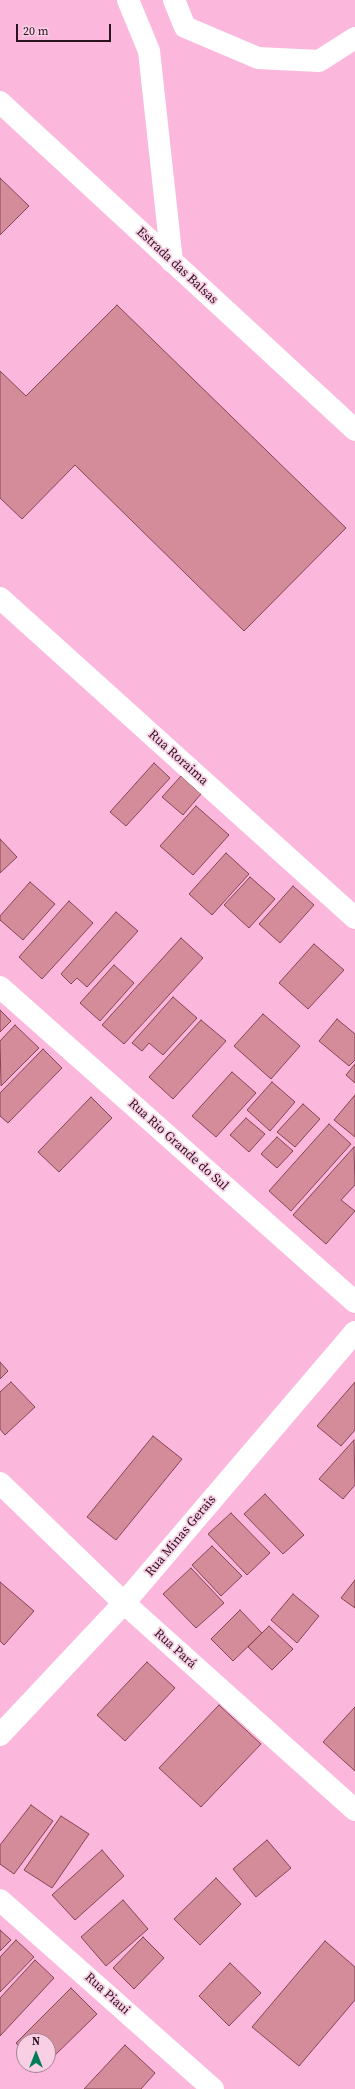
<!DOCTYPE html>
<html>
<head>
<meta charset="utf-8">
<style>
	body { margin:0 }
	#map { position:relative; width:355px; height:2089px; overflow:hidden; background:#fcb8dc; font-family:"Source Serif 4",serif }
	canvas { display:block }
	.north { position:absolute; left:16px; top:2033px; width:40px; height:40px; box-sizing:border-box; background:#f9cfe4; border:1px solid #a68396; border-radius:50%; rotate:0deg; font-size:11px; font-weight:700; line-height:16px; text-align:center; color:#2a1220 }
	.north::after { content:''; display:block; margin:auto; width:14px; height:18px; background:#017d5c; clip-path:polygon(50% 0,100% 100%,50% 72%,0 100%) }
	.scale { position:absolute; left:16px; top:24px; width:95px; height:18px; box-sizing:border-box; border:2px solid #2a1220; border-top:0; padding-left:5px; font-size:12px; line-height:14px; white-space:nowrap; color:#2a1220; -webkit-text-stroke:3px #f9cfe4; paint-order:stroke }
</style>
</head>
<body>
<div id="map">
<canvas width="355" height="2089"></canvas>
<div class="north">N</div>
<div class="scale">20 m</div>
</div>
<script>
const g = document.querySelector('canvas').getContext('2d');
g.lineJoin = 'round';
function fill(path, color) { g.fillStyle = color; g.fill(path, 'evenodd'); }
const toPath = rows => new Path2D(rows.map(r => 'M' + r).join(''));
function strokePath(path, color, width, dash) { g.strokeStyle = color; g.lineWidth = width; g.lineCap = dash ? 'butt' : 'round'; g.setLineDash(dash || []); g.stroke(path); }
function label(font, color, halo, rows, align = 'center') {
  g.font = font + ' "Source Serif 4",serif'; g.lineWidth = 3.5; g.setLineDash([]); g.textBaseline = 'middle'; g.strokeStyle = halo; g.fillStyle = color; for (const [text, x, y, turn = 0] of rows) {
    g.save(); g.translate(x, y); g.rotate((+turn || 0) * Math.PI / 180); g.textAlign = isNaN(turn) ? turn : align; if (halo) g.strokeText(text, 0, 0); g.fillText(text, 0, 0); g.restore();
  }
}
const building = toPath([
	[0,178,29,206,0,235,0,178],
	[117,305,346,528,244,631,75,465,22,519,0,498,0,371,26,396,117,305],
	[154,763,170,778,126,826,110,812,154,763],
	[181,776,201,794,183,815,162,797,181,776],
	[196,806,229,835,193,875,160,846,196,806],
	[0,839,17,857,0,873,0,839],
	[226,853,249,874,212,915,189,894,226,853],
	[250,877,275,899,249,928,224,905,250,877],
	[30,882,55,904,23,940,0,920,0,916,30,882],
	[293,886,314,905,280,943,259,924,293,886],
	[69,901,93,923,42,979,19,957,69,901],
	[116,912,138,931,87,987,77,978,71,984,61,974,116,912],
	[181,938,203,958,124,1044,102,1025,181,938],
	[314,944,344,970,308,1009,279,983,314,944],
	[114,965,134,983,100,1021,80,1003,114,965],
	[173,997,197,1018,163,1055,149,1043,142,1051,132,1043,173,997],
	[0,1010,11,1021,0,1032,0,1010],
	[263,1014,300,1046,271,1079,234,1046,263,1014],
	[337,1019,355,1034,355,1060,349,1066,319,1041,337,1019],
	[201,1020,226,1041,173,1099,149,1077,201,1020],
	[15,1025,39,1048,1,1086,0,1041,15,1025],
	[43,1049,62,1068,8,1123,0,1116,0,1093,43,1049],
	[355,1064,355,1083,346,1075,355,1064],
	[232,1072,256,1093,216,1137,192,1116,232,1072],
	[272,1082,295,1102,270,1131,247,1110,272,1082],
	[355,1095,355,1137,334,1120,355,1095],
	[91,1097,112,1118,59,1172,38,1152,91,1097],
	[303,1104,320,1119,295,1147,277,1132,303,1104],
	[246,1118,265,1134,249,1152,230,1135,246,1118],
	[329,1124,351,1144,291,1211,269,1191,329,1124],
	[277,1137,293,1151,277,1168,261,1154,277,1137],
	[354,1147,355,1185,341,1200,355,1211,326,1244,293,1215,354,1147],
	[0,1362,8,1371,0,1379,0,1362],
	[11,1382,35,1407,5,1435,0,1429,0,1392,11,1382],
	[355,1382,355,1430,341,1446,317,1426,355,1382],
	[153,1436,182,1459,116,1540,87,1517,153,1436],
	[354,1440,355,1485,343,1499,319,1479,354,1440],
	[265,1494,304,1535,283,1554,244,1514,265,1494],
	[231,1513,270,1553,247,1575,208,1534,231,1513],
	[212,1546,242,1576,221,1596,192,1565,212,1546],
	[191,1568,224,1603,196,1628,163,1594,191,1568],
	[355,1580,355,1608,341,1598,355,1580],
	[0,1582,34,1611,4,1645,0,1641,0,1582],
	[293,1594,319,1616,297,1643,271,1620,293,1594],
	[240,1610,262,1633,233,1661,211,1639,240,1610],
	[269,1626,293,1649,272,1670,248,1647,269,1626],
	[147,1662,175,1688,125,1741,97,1715,147,1662],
	[219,1705,261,1744,201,1807,159,1768,219,1705],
	[355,1707,355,1771,323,1742,355,1707],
	[31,1805,53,1821,14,1874,0,1864,0,1845,31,1805],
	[61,1816,89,1834,52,1888,24,1870,61,1816],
	[267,1840,291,1868,256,1897,233,1869,267,1840],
	[102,1850,124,1876,75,1920,52,1895,102,1850],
	[216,1878,241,1904,200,1945,174,1919,216,1878],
	[123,1900,148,1929,106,1966,81,1937,123,1900],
	[0,1930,11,1940,0,1951,0,1930],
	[143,1937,164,1958,134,1989,113,1968,143,1937],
	[16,1940,34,1957,0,1992,0,1957,16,1940],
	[325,1941,355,1967,355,2000,299,2066,252,2027,325,1941],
	[35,1960,54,1978,0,2036,0,1998,35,1960],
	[230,1963,261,1993,229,2026,199,1996,230,1963],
	[71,1988,97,2014,48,2062,48,2041,24,2041,24,2052,16,2043,71,1988],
	[125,2045,155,2073,141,2089,84,2089,125,2045]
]);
const minor = toPath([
	[128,0,149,51,172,262],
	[174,0,185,27,258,58,319,61,355,38],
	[0,102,355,430],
	[0,598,355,918],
	[0,987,355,1302],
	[0,1483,124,1603,355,1810],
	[0,1735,124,1603,355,1332],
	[0,1900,213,2089]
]);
const streetNames = [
	["Estrada das Balsas",177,266,43],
	["Rua Roraima",178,758,42],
	["Rua Rio Grande do Sul",178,1145,42],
	["Rua Minas Gerais",181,1536,-50],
	["Rua Pará",175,1649,42],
	["Rua Piaui",107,1994,42]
];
fill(building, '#d48c9a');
strokePath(building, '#854453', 1);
strokePath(minor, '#fff', 22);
label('13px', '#2a1220', '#f9cfe4', streetNames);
</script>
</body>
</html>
